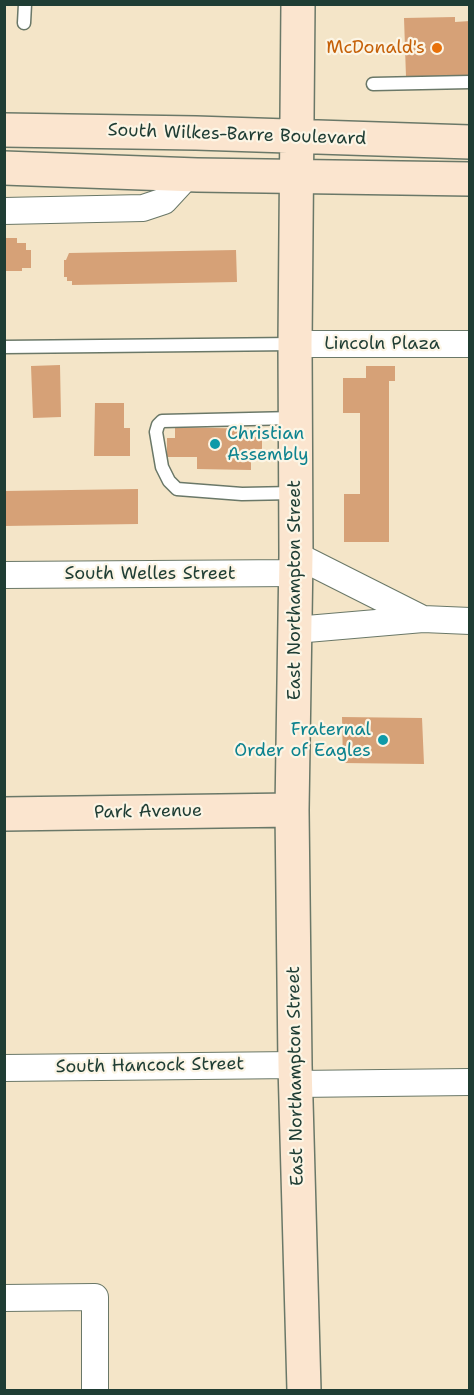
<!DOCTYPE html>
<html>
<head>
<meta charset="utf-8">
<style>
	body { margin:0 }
	#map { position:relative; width:474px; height:1395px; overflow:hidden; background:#f4e5c8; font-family:"Shantell Sans",sans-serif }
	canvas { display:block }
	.frame { position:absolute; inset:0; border:6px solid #1f3d34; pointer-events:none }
</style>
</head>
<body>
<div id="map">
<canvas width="474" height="1395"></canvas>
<div class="frame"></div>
</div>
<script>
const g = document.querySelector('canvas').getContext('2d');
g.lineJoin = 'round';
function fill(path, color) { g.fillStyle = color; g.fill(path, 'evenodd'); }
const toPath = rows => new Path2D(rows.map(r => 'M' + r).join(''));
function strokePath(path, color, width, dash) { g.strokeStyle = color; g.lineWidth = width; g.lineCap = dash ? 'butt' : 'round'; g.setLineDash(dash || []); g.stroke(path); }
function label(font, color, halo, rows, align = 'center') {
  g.font = font + ' "Shantell Sans",sans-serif'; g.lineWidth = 4.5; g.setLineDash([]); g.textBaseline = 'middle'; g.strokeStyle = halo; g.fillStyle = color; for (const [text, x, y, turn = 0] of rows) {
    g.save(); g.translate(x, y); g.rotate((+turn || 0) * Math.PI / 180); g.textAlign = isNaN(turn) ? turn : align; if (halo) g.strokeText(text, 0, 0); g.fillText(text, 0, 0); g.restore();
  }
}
const building = toPath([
	[455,17,455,22,470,21,470,75,406,77,404,18],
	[4,238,17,238,17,243,26,243,26,250,31,250,31,268,22,268,22,271,4,271],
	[236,250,237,282,72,285,72,281,67,281,67,277,64,277,64,260,66,260,69,253],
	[60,365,61,417,33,418,31,366],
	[366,366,395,366,395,381,389,381,389,542,344,542,344,494,360,494,360,413,343,413,343,378,366,378],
	[95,403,124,403,124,428,130,428,130,456,94,456],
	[175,427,255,429,255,437,262,438,262,449,256,449,256,457,251,457,251,470,197,469,197,457,167,457,167,438,175,438],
	[138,489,138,524,4,526,4,491],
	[342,717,422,718,424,764,343,763]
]);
const lane = toPath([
	[24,23,25,4],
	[373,84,470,82],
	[4,347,294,344],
	[294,493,242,494,177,489,169,481,162,467,156,432,158,425,162,421,294,418]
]);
const street = toPath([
	[4,211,143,208,164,201,188,175],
	[295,344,470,344],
	[296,555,423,619],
	[4,575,295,573],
	[295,630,423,619,470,621],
	[4,1068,295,1065],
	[296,1084,470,1082],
	[4,1298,95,1297,95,1390]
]);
const secondary = toPath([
	[298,4,295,344,296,555,292,810,295,1065,304,1390],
	[4,130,196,133,470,142],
	[4,168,197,175,470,179],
	[4,814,292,810]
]);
const markers = [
	[437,48,6,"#e8710a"],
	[215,444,6,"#0f9aa8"],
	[383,740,6,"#0f9aa8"]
];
const foodNames = [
	["McDonald's",425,48]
];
const streetNames = [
	["South Wilkes-Barre Boulevard",237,135,2],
	["Lincoln Plaza",382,344],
	["South Welles Street",150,574],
	["East Northampton Street",295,590,-90],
	["Park Avenue",148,812,-1],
	["South Hancock Street",150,1066,-1],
	["East Northampton Street",296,1076,-91]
];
const cultureNames = [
	["Christian",227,434],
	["Assembly",227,455],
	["Fraternal",371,730,"right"],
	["Order of Eagles",371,751,"right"]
];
fill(building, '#d6a177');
strokePath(lane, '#6a7868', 15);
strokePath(street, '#6a7868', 28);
strokePath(secondary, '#6a7868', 36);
strokePath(lane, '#fff', 12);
strokePath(street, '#fff', 26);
strokePath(secondary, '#fbe5cf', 33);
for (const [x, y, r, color] of markers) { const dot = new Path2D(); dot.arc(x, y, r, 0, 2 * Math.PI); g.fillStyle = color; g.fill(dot); strokePath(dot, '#fcf5e5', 2); }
label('18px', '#c56008', '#fcf5e5', foodNames, 'right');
label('18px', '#1f3d34', '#fcf5e5', streetNames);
label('18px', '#0d838f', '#fcf5e5', cultureNames, 'left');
</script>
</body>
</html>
